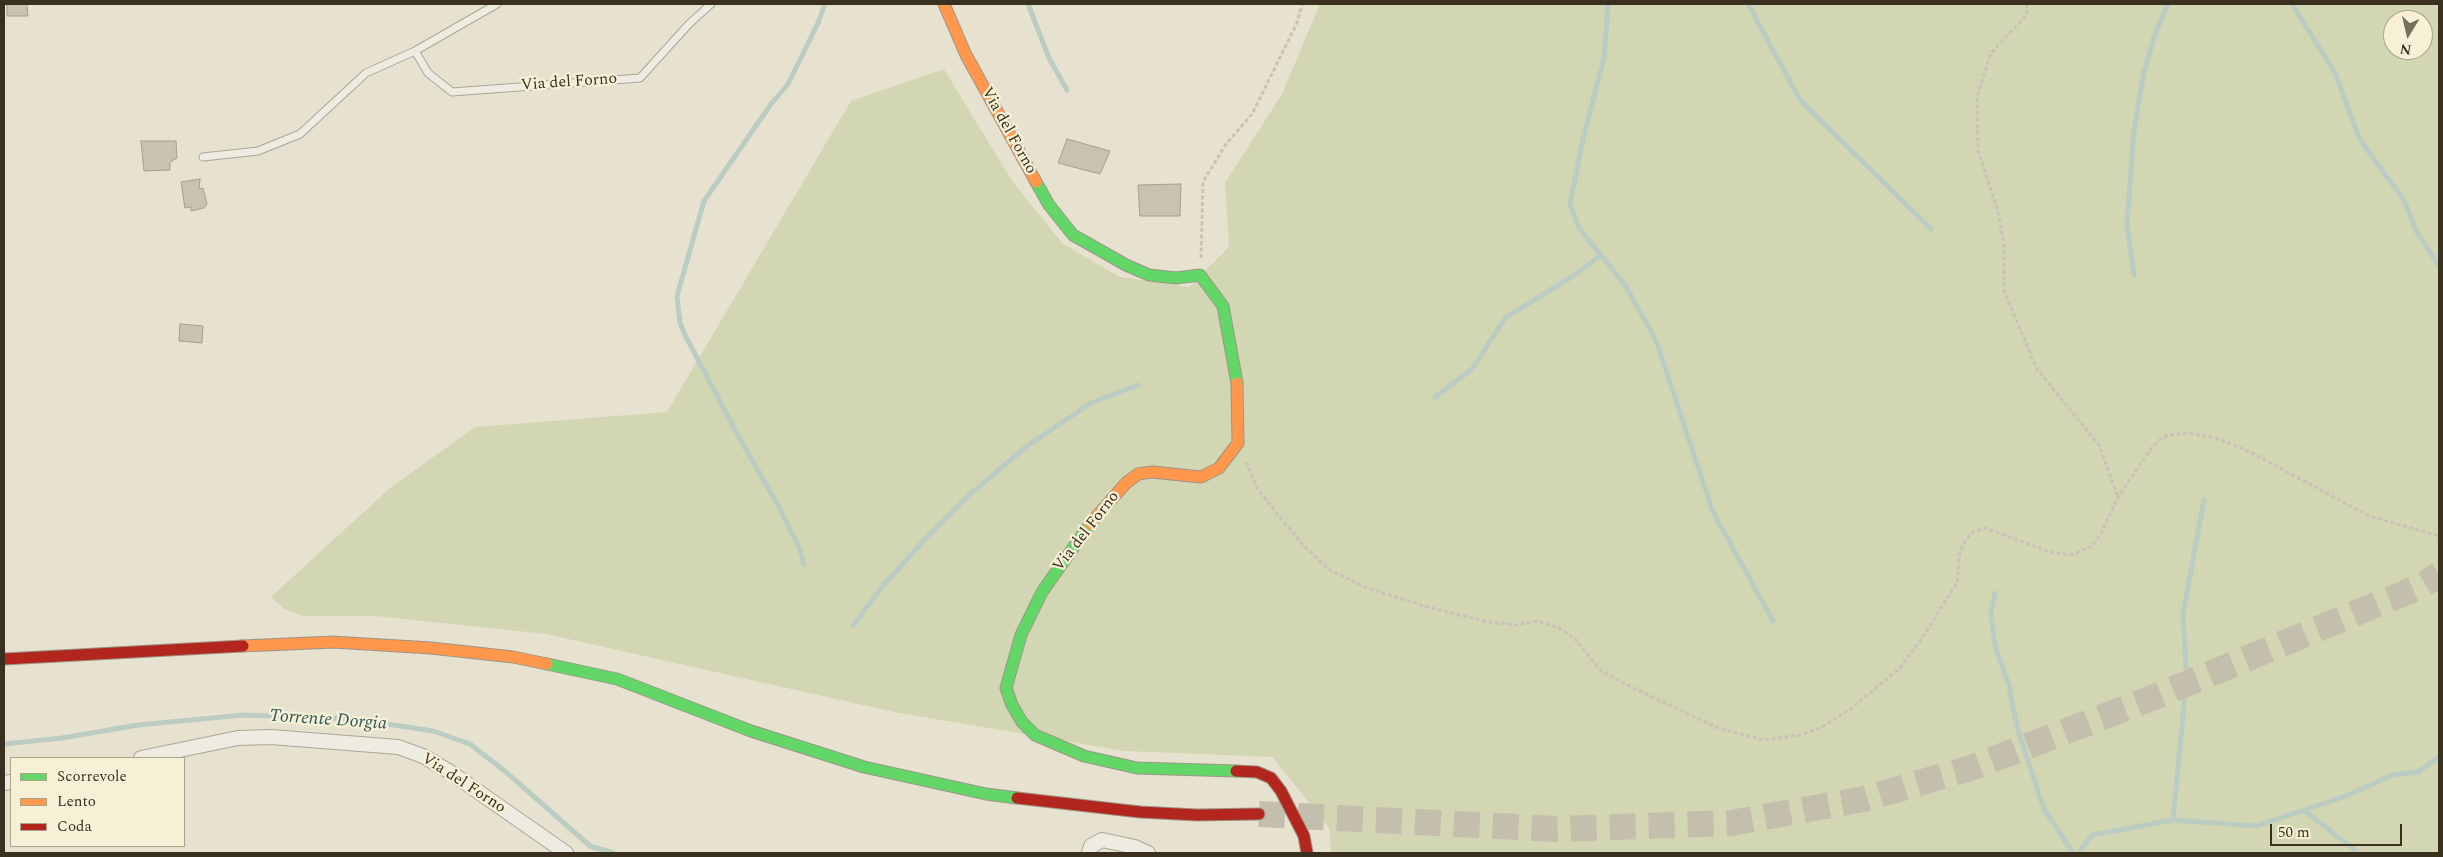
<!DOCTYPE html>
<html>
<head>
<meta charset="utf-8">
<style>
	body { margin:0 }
	#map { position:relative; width:2443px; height:857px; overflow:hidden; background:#e6e2cf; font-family:Spectral,serif }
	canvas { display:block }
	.frame { position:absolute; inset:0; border:5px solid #3a301f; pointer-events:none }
	.legend { position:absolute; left:10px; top:757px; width:175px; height:90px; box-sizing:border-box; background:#f6f1d6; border:1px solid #aba48d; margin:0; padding:6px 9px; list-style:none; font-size:15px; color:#3a301f }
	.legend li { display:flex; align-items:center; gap:10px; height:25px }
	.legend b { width:25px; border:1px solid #aba48d }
	.north { position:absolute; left:2383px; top:10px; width:50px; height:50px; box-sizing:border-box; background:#f6f1d6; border:1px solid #aba48d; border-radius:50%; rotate:189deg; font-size:14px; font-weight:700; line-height:20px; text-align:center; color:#3a301f }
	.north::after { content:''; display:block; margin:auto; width:18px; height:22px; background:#766e5d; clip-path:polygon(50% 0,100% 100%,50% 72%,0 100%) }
	.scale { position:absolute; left:2270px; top:824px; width:132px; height:22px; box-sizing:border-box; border:2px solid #3a301f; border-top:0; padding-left:6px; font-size:15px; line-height:18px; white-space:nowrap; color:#3a301f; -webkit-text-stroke:4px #f6f1d6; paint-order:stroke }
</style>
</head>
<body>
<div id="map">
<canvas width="2443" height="857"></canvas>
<div class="frame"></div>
<ul class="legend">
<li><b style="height:6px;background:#63d668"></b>Scorrevole</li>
<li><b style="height:6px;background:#ff974d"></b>Lento</li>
<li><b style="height:6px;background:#b3261e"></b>Coda</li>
</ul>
<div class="north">N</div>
<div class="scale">50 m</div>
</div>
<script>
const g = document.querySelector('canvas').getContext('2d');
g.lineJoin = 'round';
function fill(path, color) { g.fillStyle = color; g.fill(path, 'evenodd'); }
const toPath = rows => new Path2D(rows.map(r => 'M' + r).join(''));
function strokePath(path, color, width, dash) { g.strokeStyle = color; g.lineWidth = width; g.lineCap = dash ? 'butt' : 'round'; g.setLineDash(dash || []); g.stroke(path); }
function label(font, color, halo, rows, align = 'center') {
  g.font = font + ' Spectral,serif'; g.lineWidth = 4.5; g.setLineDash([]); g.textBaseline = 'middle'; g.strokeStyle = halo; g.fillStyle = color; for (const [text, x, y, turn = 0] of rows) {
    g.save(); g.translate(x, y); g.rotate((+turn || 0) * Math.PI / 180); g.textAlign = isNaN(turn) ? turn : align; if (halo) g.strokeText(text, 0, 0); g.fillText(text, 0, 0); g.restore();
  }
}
const green = toPath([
	[1320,4,2439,4,2439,853,1331,853,1329,827,1272,757,1125,751,894,712,546,634,375,616,303,616,283,608,271,597,389,489,475,427,667,412,851,101,944,69,1012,181,1063,244,1120,277,1189,287,1229,247,1225,183,1282,94],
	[2393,20,2423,20,2423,50,2393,50]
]);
const stream = toPath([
	[1028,4,1049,58,1067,90],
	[1608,4,1604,58,1583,139,1570,204,1579,228,1625,285,1656,340,1713,512,1773,621],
	[1748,4,1800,100,1931,229],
	[2292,4,2335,73,2360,140,2404,200,2416,231,2439,266],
	[2134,275,2127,224,2134,130,2144,72,2155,34,2168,4],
	[1435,397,1472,369,1505,318,1573,276,1601,255],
	[804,564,799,547,776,501,742,443,686,337,680,323,677,296,704,201,771,104,788,84,818,23,825,4],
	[1995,593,1991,612,1995,646,2009,686,2017,727,2044,809,2073,853],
	[853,626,881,588,927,537,968,496,1027,446,1091,403,1138,385],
	[4,744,62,738,138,725,244,715,354,719,433,731,470,744,506,772,590,846,613,853],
	[2305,811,2358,853],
	[2173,820,2184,705,2186,669,2183,614,2204,500],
	[2078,853,2092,835,2173,820,2256,826,2346,796,2392,775,2418,772,2439,757]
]);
const building = toPath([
	[4,4,27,4,28,16,7,16,7,5,4,4],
	[1067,139,1110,151,1100,174,1058,163,1067,139],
	[141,141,176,141,177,158,170,162,170,170,144,171,141,141],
	[200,179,199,189,203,188,207,204,204,208,191,211,191,207,185,208,181,182,200,179],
	[1181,184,1180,216,1140,216,1138,185,1181,184],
	[180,324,203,326,202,343,179,341,180,324]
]);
const highwayTunnel = toPath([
	[1259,814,1557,829,1731,823,1864,799,1971,768,2152,698,2419,587,2439,575]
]);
const path = toPath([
	[2027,4,2027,15,1991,53,1977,97,1978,150,1998,212,2004,245,2004,291,2037,369,2099,445,2118,497],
	[1201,258,1203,182,1226,144,1252,114,1297,23,1302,4],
	[1246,462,1257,488,1278,515,1305,547,1330,570,1367,588,1428,607,1488,622,1516,625,1538,621,1561,629,1576,640,1600,670,1625,684,1718,728,1764,740,1801,735,1822,727,1849,710,1900,668,1922,638,1957,583,1960,551,1967,538,1973,532,1985,528,2050,552,2071,555,2092,546,2101,534,2118,497,2153,446,2162,438,2170,435,2186,433,2207,436,2227,442,2256,455,2369,516,2439,536]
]);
const lane = toPath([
	[415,51,428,73,452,92,640,78,689,24,711,4],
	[203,157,258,151,300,134,366,73,415,51,497,4]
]);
const street = toPath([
	[141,758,238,738,271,737,398,747,423,756,450,772,566,853],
	[4,783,11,782],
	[1089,853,1091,846,1102,840,1135,847,1148,853]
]);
const fast = toPath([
	[1036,182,1049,205,1073,235,1126,265,1149,275,1176,278,1200,275,1223,306,1237,383],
	[1090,524,1042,592,1021,635,1006,688,1012,705,1022,722,1035,735,1084,756,1137,768,1236,771],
	[547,664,617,679,751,731,864,767,986,794,1017,798]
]);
const slow = toPath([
	[944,4,966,55,1036,182],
	[1090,524,1126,483,1138,474,1152,472,1201,477,1219,468,1238,443,1237,383],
	[243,646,333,642,431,648,513,657,547,664]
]);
const jam = toPath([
	[4,659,243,646],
	[1236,771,1257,772,1271,778,1281,791,1304,836,1307,853],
	[1017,798,1140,812,1197,815,1259,814]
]);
const streetNames = [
	["Via del Forno",569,83,-4],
	["Via del Forno",1008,131,61],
	["Via del Forno",1087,532,-52],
	["Via del Forno",463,784,33]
];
const waterNames = [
	["Torrente Dorgia",328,721,4]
];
fill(green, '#d2d6b2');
strokePath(stream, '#bbccc3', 5);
fill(building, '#cac1b0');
strokePath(building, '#a69e8e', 1);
strokePath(highwayTunnel, '#c4beac', 26, [26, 13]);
strokePath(lane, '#aba698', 9);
strokePath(street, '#aba698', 16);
strokePath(fast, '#9b9688', 13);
strokePath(slow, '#9b9688', 13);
strokePath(jam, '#9b9688', 13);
strokePath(path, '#c7c3b8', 3, [4, 2.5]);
strokePath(lane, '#eeebe1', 7);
strokePath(street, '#eeebe1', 14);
strokePath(fast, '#63d668', 11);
strokePath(slow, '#ff974d', 11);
strokePath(jam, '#b3261e', 11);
label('16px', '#3a301f', '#f6f1d6', streetNames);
label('italic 18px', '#2f575a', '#f6f1d6', waterNames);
</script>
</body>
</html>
